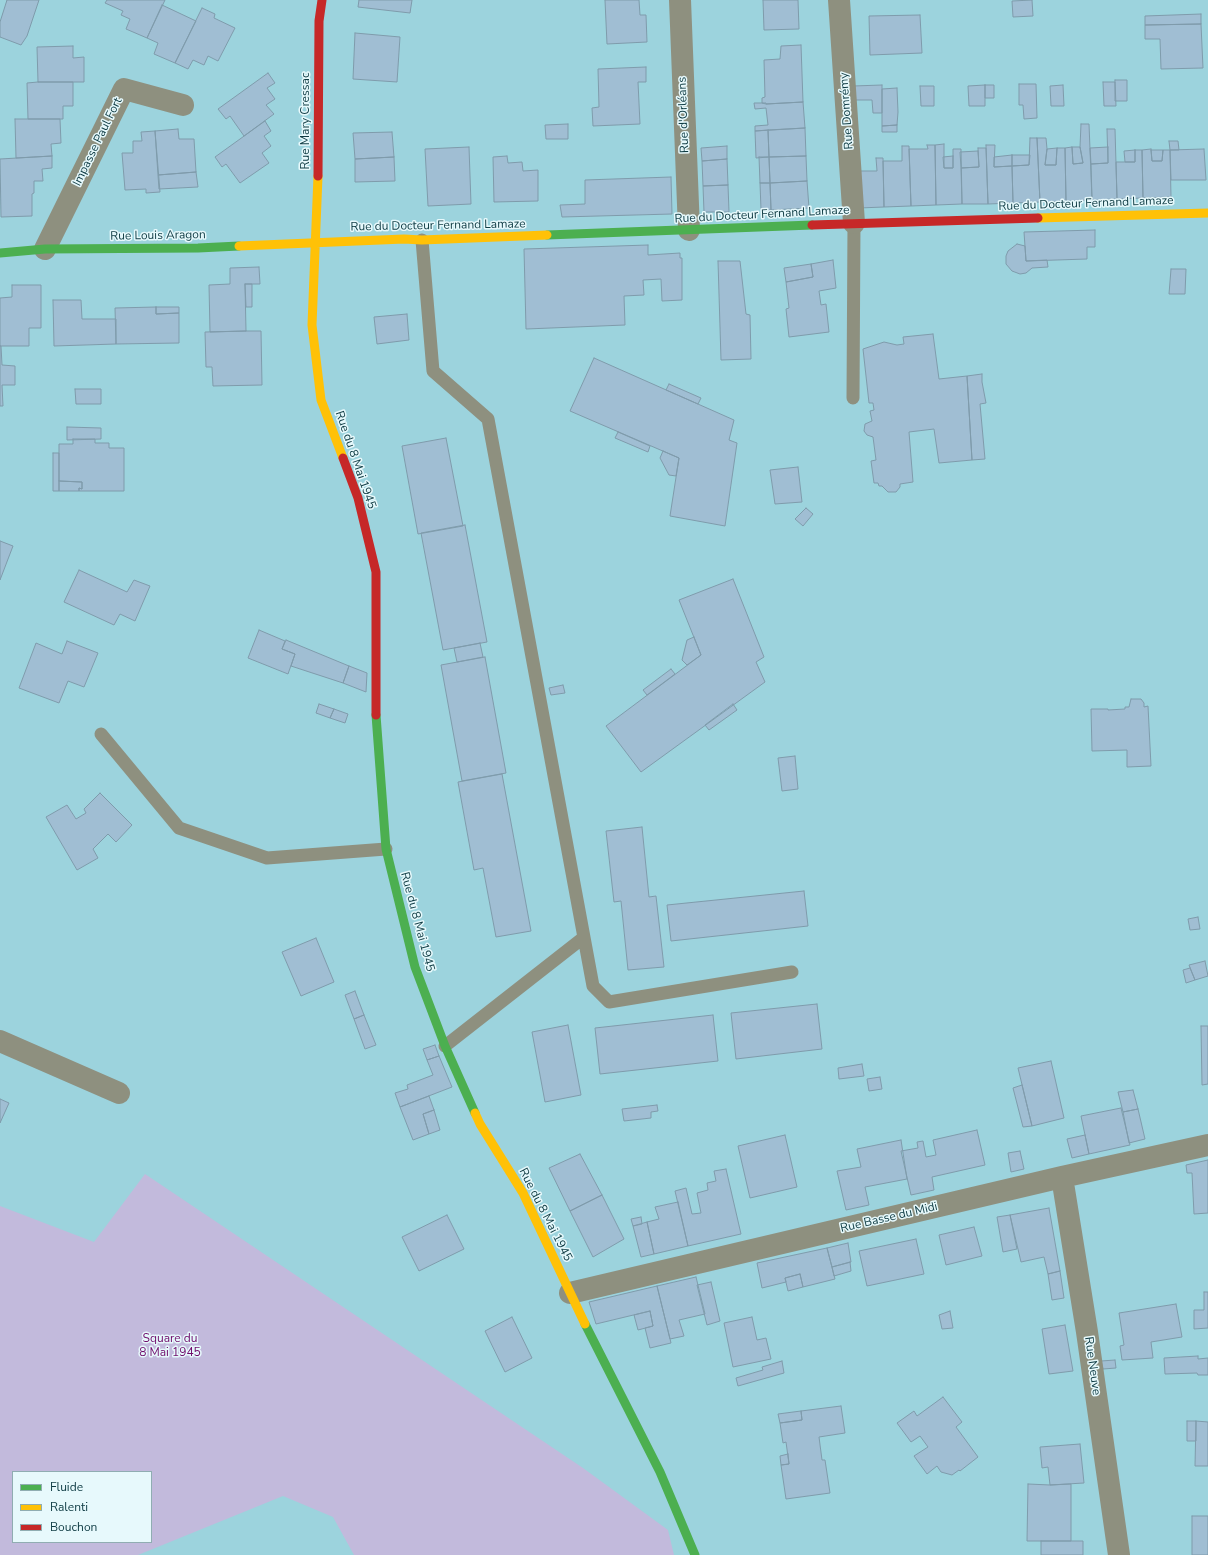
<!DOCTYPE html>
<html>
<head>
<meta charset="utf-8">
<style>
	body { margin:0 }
	#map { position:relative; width:1208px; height:1555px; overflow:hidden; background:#9cd3dd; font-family:"Nunito Sans",sans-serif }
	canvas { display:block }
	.legend { position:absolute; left:12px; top:1471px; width:140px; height:72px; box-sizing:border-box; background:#e7f9fc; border:1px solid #90adb2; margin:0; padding:5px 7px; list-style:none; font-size:12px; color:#0e3b43 }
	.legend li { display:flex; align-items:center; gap:8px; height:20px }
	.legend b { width:20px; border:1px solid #90adb2 }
</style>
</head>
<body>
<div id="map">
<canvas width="1208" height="1555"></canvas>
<ul class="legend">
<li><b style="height:5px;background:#4caf50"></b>Fluide</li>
<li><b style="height:5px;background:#ffc107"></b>Ralenti</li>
<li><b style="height:5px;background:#c62828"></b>Bouchon</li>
</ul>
</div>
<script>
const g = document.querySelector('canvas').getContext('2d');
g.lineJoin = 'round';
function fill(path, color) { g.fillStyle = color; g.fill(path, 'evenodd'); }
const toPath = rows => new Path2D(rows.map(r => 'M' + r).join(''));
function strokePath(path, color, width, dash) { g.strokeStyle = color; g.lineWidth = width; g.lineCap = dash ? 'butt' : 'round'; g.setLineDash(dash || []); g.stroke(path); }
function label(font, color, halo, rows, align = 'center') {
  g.font = font + ' "Nunito Sans",sans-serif'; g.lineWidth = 3; g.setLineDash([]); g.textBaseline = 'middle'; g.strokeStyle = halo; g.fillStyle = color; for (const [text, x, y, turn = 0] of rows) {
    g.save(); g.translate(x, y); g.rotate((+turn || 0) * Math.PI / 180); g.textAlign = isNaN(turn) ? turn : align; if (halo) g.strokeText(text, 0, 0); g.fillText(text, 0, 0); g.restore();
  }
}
const green = toPath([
	[145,1174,583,1468,668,1530,674,1555,354,1555,333,1517,283,1496,138,1555,0,1555,0,1206,94,1242],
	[13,1472,151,1472,151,1542,13,1542]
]);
const building = toPath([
	[7,0,39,0,27,36,21,45,0,37,0,22,7,0],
	[107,0,165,0,147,38,126,29,130,19,121,15,123,11,105,3,107,0],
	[359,0,412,0,410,13,358,7,359,0],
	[605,0,639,0,640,15,646,15,647,42,607,44,605,0],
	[763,0,798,0,799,29,764,30,763,0],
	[1032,0,1033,16,1013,17,1012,1,1032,0],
	[162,5,196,21,175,63,154,54,158,43,147,38,162,5],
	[202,8,215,14,214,18,235,28,218,61,208,56,204,65,193,60,188,69,175,63,202,8],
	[1201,14,1201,24,1145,25,1145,16,1201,14],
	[920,15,922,53,870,55,869,16,920,15],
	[1201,24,1203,68,1161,69,1160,39,1145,39,1145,25,1201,24],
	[355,33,400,37,397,82,353,79,355,33],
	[801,45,803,102,766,104,762,103,762,98,765,97,764,60,780,59,781,46,801,45],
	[73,46,73,58,84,57,84,82,38,82,37,47,73,46],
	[646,67,646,82,638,82,640,124,593,126,592,108,599,107,598,69,646,67],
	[268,73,275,83,267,88,275,99,266,105,274,114,244,136,230,116,226,119,218,109,268,73],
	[1115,80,1127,80,1127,101,1115,101,1115,80],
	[38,82,73,82,73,106,63,106,63,119,28,119,27,83,38,82],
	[1103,82,1115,82,1116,106,1104,106,1103,82],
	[1019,84,1036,84,1037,118,1024,119,1023,105,1019,105,1019,84],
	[882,85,882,113,873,113,872,100,854,100,853,86,882,85],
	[985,85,985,106,969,106,968,86,985,85],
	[985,85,994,85,994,98,985,98,985,85],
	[1063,85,1064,106,1051,106,1050,86,1063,85],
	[920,86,934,86,934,106,921,106,920,86],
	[897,88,898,112,897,125,882,126,882,89,897,88],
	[803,102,805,128,755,131,755,126,768,125,766,108,755,109,754,103,766,103,766,104,803,102],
	[15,119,60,119,61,143,51,144,52,156,16,158,15,119],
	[265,121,271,131,264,136,271,146,262,153,269,163,240,183,226,164,222,167,215,157,265,121],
	[568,124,568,139,546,139,545,125,568,124],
	[1081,124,1089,124,1092,200,1066,201,1065,148,1072,147,1073,164,1083,163,1080,147,1081,124],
	[897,125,897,132,882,132,882,126,897,125],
	[805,128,806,156,769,157,768,130,805,128],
	[178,129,179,139,194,139,196,172,158,175,155,131,178,129],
	[1107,129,1115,129,1117,199,1092,200,1091,164,1108,163,1107,129],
	[768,130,769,157,756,158,755,131,768,130],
	[155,131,160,192,146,193,146,189,125,190,122,153,133,153,133,141,142,141,141,132,155,131],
	[392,132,394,157,355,159,353,133,392,132],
	[1030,138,1037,138,1040,202,1013,203,1012,166,1029,165,1030,138],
	[1037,138,1046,138,1047,149,1045,165,1056,165,1057,148,1065,148,1066,201,1040,202,1037,138],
	[1169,141,1178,141,1179,150,1170,150,1169,141],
	[944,144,944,168,953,168,953,149,961,149,962,204,936,205,935,145,944,144],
	[927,145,935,145,936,205,911,206,909,149,928,149,927,145],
	[986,145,995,145,994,167,1012,166,1013,203,988,204,986,145],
	[727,146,727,159,702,161,701,148,727,146],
	[902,146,909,146,911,206,884,207,883,161,902,161,902,146],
	[469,147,471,204,428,206,425,149,469,147],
	[1072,147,1080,147,1083,163,1073,164,1072,147],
	[1108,147,1108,163,1091,164,1090,148,1108,147],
	[978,148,986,148,988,204,962,204,961,168,979,167,978,148],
	[1057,148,1056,165,1045,165,1047,149,1057,148],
	[1151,149,1152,161,1162,161,1163,150,1170,150,1171,197,1143,198,1142,150,1151,149],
	[1204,149,1206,180,1171,180,1170,150,1204,149],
	[1135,150,1135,162,1125,162,1124,151,1135,150],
	[1135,150,1142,150,1143,198,1117,199,1116,162,1135,162,1135,150],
	[1151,150,1163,150,1162,161,1152,161,1151,150],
	[978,151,979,167,961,168,960,152,978,151],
	[1012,155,1030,155,1029,165,1012,166,1012,155],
	[1012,155,1012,166,994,167,994,157,1012,155],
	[52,156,52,168,42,169,43,181,34,181,34,193,32,194,32,216,1,217,0,159,52,156],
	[507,156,508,163,522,162,523,171,538,170,538,201,494,202,493,157,507,156],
	[806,156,807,181,770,183,769,157,806,156],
	[953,156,953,168,944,168,943,157,953,156],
	[394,157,395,181,355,182,355,159,394,157],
	[759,157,769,157,770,183,760,183,759,157],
	[876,158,883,158,884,207,859,208,857,171,877,171,876,158],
	[727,159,728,185,703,186,702,161,727,159],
	[196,172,198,187,159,189,158,175,196,172],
	[671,177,672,214,562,217,560,205,585,204,585,180,671,177],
	[807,181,809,208,771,210,770,183,807,181],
	[760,183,770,183,771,210,761,210,760,183],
	[728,185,729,212,704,212,703,186,728,185],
	[1095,230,1095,247,1087,247,1087,259,1026,261,1024,232,1095,230],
	[1017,244,1025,246,1026,261,1047,260,1048,267,1032,268,1026,273,1020,274,1012,271,1006,264,1006,256,1008,251,1017,244],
	[648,245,648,255,680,253,680,258,682,258,682,300,662,301,661,279,643,280,644,295,624,296,625,325,526,329,524,249,648,245],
	[833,260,836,288,819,291,821,305,826,304,829,332,789,337,786,309,789,308,786,282,813,277,811,264,833,260],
	[718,261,740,261,746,314,750,315,751,359,721,360,718,261],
	[811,264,813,277,786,282,784,268,811,264],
	[259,267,260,284,245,284,246,331,210,332,209,285,230,284,230,268,259,267],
	[1171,269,1186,269,1185,294,1169,294,1171,269],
	[245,284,252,284,252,307,246,307,245,284],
	[12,285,41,285,41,328,29,328,29,346,0,346,0,298,12,297,12,285],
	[53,300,81,300,82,319,116,319,116,344,54,346,53,300],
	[156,307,156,314,179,313,179,343,116,344,115,308,156,307],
	[156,307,179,307,179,313,156,314,156,307],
	[407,314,409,340,377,344,374,317,407,314],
	[246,331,261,331,262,385,213,386,212,367,206,367,205,332,246,331],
	[933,334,939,379,967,376,972,460,939,463,934,429,909,432,913,482,900,484,900,487,896,492,888,492,882,486,879,486,878,483,874,483,871,461,876,460,873,437,867,435,864,431,865,424,872,421,870,411,874,410,873,403,869,403,863,349,884,342,897,345,904,344,903,337,933,334],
	[0,346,1,346,2,365,15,366,15,385,2,385,3,406,0,406,0,346],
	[594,358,734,420,729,440,737,443,725,526,670,516,679,458,570,411,594,358],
	[982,374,982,382,986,403,980,404,985,459,972,460,967,376,982,374],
	[669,384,701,398,698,404,666,390,669,384],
	[75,389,101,389,101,404,76,404,75,389],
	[67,427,101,428,101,439,67,440,67,427],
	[618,432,650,446,648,452,615,438,618,432],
	[446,438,463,526,418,534,402,446,446,438],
	[73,439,95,439,95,443,109,443,109,448,124,448,124,491,79,491,79,488,82,489,82,482,59,481,59,444,73,444,73,439],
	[663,451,679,458,676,476,669,475,660,458,663,451],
	[53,453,59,453,59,491,53,491,53,453],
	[798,467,802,502,775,504,770,470,798,467],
	[59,481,82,482,82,489,79,488,79,491,59,491,59,481],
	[806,508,813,514,803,526,795,519,806,508],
	[465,525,487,642,443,650,421,533,465,525],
	[0,541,13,546,0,580,0,541],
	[79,570,127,592,134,580,150,586,135,621,120,614,114,625,64,602,79,570],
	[733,579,764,657,756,662,765,682,641,772,606,726,701,655,679,600,733,579],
	[259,630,285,641,282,649,295,654,288,674,248,658,259,630],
	[694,637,701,655,687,665,682,660,687,640,694,637],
	[286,640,349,666,343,683,291,666,295,654,282,649,286,640],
	[67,641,98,653,84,687,68,681,59,703,19,688,36,643,62,654,67,641],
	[480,643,483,657,457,662,454,648,480,643],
	[485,657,506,773,462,781,441,665,485,657],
	[349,666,367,673,366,692,343,683,349,666],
	[671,669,675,674,647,695,643,690,671,669],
	[563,685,565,693,551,695,549,688,563,685],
	[1131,699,1141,699,1144,703,1144,707,1148,706,1151,766,1127,767,1127,750,1092,751,1091,709,1108,709,1108,710,1125,709,1125,707,1129,707,1131,699],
	[319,704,334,709,330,718,316,713,319,704],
	[733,704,737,710,709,730,705,725,733,704],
	[334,709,348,714,345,723,330,718,334,709],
	[795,756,798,789,782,791,778,758,795,756],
	[502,774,531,931,496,937,483,868,474,870,458,782,502,774],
	[100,793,132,825,116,842,108,834,93,849,98,858,77,870,46,817,67,805,76,819,86,813,84,809,100,793],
	[642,827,649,897,656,896,664,967,628,970,621,901,614,902,606,831,642,827],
	[804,891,808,926,671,941,667,905,804,891],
	[1198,917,1200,929,1190,930,1188,919,1198,917],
	[316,938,334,982,301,996,282,952,316,938],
	[1205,961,1208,976,1195,980,1189,965,1205,961],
	[1190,968,1195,980,1186,983,1183,970,1190,968],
	[355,991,364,1015,354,1019,345,995,355,991],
	[817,1004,822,1049,736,1059,731,1013,817,1004],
	[364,1015,376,1045,365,1049,354,1019,364,1015],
	[713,1015,718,1061,600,1074,595,1028,713,1015],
	[568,1025,581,1095,545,1102,532,1032,568,1025],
	[1201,1026,1208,1026,1208,1084,1202,1085,1201,1026],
	[435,1045,439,1056,427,1060,423,1049,435,1045],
	[439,1056,452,1087,400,1107,395,1093,408,1089,407,1085,433,1075,427,1060,439,1056],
	[1051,1061,1064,1118,1032,1126,1018,1068,1051,1061],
	[862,1064,864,1076,839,1079,838,1068,862,1064],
	[880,1077,882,1089,869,1091,867,1079,880,1077],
	[1022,1085,1032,1126,1023,1127,1013,1088,1022,1085],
	[1133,1090,1138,1109,1123,1112,1118,1092,1133,1090],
	[429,1096,434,1110,423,1114,429,1134,413,1140,400,1107,429,1096],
	[0,1099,9,1103,0,1123,0,1099],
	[657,1105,658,1111,651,1112,651,1118,624,1121,622,1109,657,1105],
	[1121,1108,1130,1145,1089,1154,1081,1116,1121,1108],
	[1138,1109,1145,1139,1129,1143,1123,1112,1138,1109],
	[434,1110,440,1130,429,1134,423,1114,434,1110],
	[977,1130,985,1165,932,1177,934,1190,911,1195,901,1151,918,1148,917,1142,923,1141,926,1157,936,1155,933,1140,977,1130],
	[785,1135,797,1187,750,1198,738,1146,785,1135],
	[1085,1135,1089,1154,1072,1158,1067,1139,1085,1135],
	[901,1140,907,1179,865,1187,869,1205,846,1210,837,1171,861,1167,857,1149,901,1140],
	[1020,1151,1024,1169,1011,1172,1008,1153,1020,1151],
	[580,1154,602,1195,570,1211,549,1168,580,1154],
	[1208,1160,1208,1213,1194,1214,1192,1173,1187,1173,1186,1165,1208,1160],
	[726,1169,741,1234,688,1246,675,1191,686,1188,692,1214,701,1213,697,1193,708,1190,707,1183,716,1181,714,1171,726,1169],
	[602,1195,624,1239,593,1257,570,1211,602,1195],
	[678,1202,688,1246,654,1254,647,1222,659,1219,655,1207,678,1202],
	[1049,1208,1060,1271,1048,1274,1044,1257,1021,1262,1010,1215,1049,1208],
	[447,1215,464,1249,419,1271,402,1237,447,1215],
	[1010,1215,1017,1249,1003,1252,997,1217,1010,1215],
	[641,1217,642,1224,633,1226,631,1219,641,1217],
	[647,1222,654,1254,641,1257,633,1226,647,1222],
	[974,1227,982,1256,946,1265,939,1235,974,1227],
	[916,1239,924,1274,867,1286,859,1251,916,1239],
	[848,1243,851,1262,832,1267,827,1248,848,1243],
	[827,1248,835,1279,803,1287,800,1274,785,1278,786,1282,762,1288,757,1263,827,1248],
	[850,1262,851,1271,834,1276,832,1267,850,1262],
	[1060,1271,1064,1298,1052,1300,1048,1274,1060,1271],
	[800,1274,803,1287,788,1291,785,1278,800,1274],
	[696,1277,705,1314,679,1320,684,1336,670,1339,657,1286,696,1277],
	[711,1282,720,1321,707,1325,697,1285,711,1282],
	[657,1286,671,1343,650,1348,645,1328,653,1326,650,1311,596,1324,589,1302,657,1286],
	[1204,1292,1208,1292,1208,1328,1194,1329,1194,1310,1204,1310,1204,1292],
	[1176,1304,1182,1337,1151,1342,1153,1358,1122,1360,1120,1346,1124,1345,1119,1313,1176,1304],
	[650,1311,653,1326,638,1330,634,1315,650,1311],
	[950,1311,953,1328,942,1329,939,1315,950,1311],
	[512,1317,532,1358,505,1372,485,1331,512,1317],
	[752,1317,757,1340,766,1338,771,1359,733,1367,724,1323,752,1317],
	[1065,1325,1073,1371,1049,1374,1042,1329,1065,1325],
	[1198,1356,1198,1359,1208,1358,1208,1375,1198,1375,1197,1373,1165,1374,1164,1358,1198,1356],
	[1115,1360,1116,1368,1103,1369,1101,1361,1115,1360],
	[782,1361,784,1373,738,1386,736,1378,763,1370,762,1367,782,1361],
	[943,1397,962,1422,956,1427,978,1457,960,1471,959,1470,952,1475,941,1472,937,1466,927,1474,914,1456,928,1447,920,1436,911,1442,897,1423,914,1411,917,1416,943,1397],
	[841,1406,845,1433,819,1437,822,1460,825,1460,830,1493,786,1499,781,1465,789,1464,786,1442,783,1443,780,1423,802,1420,801,1411,841,1406],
	[801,1411,802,1420,780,1423,778,1414,801,1411],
	[1187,1421,1196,1421,1196,1441,1187,1441,1187,1421],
	[1196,1421,1208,1422,1208,1466,1195,1466,1196,1421],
	[1080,1444,1084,1483,1050,1485,1048,1467,1042,1468,1040,1447,1080,1444],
	[788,1454,789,1464,781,1465,780,1456,788,1454],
	[1028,1484,1050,1485,1071,1484,1071,1541,1027,1541,1028,1484],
	[1192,1516,1208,1516,1208,1555,1192,1555,1192,1516],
	[1041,1541,1083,1541,1083,1555,1041,1555,1041,1541]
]);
const lane = toPath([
	[422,240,433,371,488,419,593,986,609,1002,792,972],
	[853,398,854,223],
	[101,734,179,828,267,858,386,849],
	[445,1046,583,938]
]);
const street = toPath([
	[680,0,689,230],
	[839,0,854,223],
	[45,249,124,89,183,105],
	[0,1041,119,1093],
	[1062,1177,1087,1332,1119,1555],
	[570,1293,1062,1177,1208,1145]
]);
const fast = toPath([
	[547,235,812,225],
	[0,253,45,249,198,248,239,246],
	[376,715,386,849,415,967,445,1046,475,1113],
	[585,1324,660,1472,695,1555]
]);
const slow = toPath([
	[318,176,312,325,321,400,343,458],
	[1038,218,1208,213],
	[239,246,404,239,422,240,547,235],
	[475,1113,480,1124,523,1193,585,1324]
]);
const jam = toPath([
	[318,176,319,21,322,0],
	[812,225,1038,218],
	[343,458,358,498,376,572,376,715]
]);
const streetNames = [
	["Rue Domrémy",847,111,-94],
	["Rue d'Orléans",684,115,-92],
	["Rue Mary Cressac",306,121,-90],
	["Impasse Paul Fort",98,142,-64],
	["Rue du Docteur Fernand Lamaze",1086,204,-2],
	["Rue du Docteur Fernand Lamaze",762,215,-3],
	["Rue du Docteur Fernand Lamaze",438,226,-1],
	["Rue Louis Aragon",158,236,-1],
	["Rue du 8 Mai 1945",355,460,71],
	["Rue du 8 Mai 1945",417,922,75],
	["Rue du 8 Mai 1945",545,1215,63],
	["Rue Basse du Midi",889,1218,-13],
	["Rue Neuve",1092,1366,82]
];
const parkNames = [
	["Square du",170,1339],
	["8 Mai 1945",170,1353]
];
fill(green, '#c2badc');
fill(building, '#a0bed3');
strokePath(building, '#7f9bab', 1);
strokePath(lane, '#8e907f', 13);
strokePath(street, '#8e907f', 22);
strokePath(fast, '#4caf50', 9);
strokePath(slow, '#ffc107', 9);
strokePath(jam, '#c62828', 9);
label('12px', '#0e3b43', '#e7f9fc', streetNames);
label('12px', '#6f0b6b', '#e7f9fc', parkNames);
</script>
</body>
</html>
